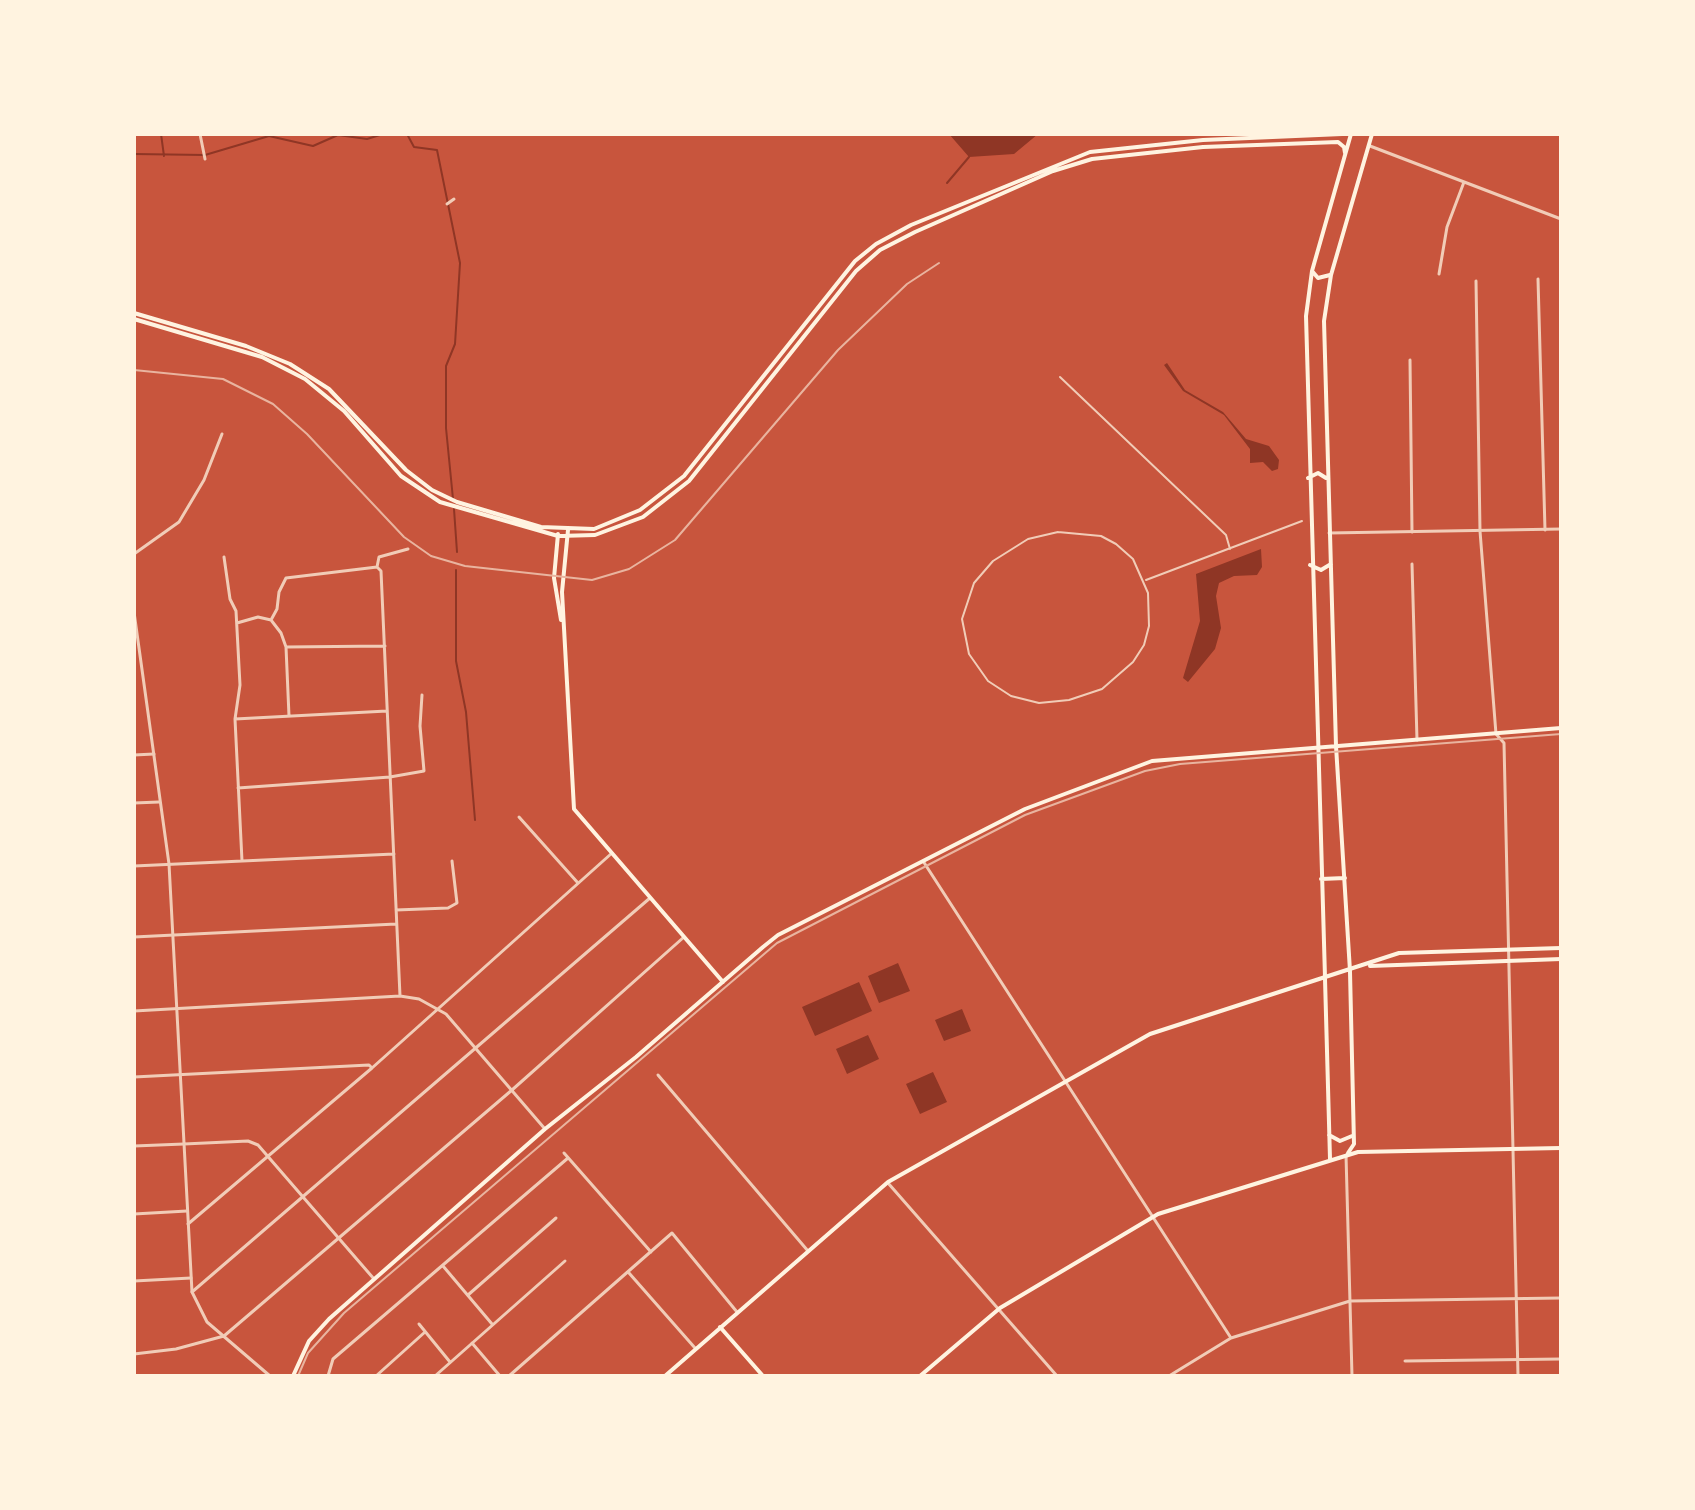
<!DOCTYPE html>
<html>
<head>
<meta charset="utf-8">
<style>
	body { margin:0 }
	#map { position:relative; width:1695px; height:1510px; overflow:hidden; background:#c8553d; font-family:"Open Sans",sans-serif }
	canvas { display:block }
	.frame { position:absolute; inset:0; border:136px solid #fff3e0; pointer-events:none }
</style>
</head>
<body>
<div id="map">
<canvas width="1695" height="1510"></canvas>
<div class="frame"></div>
</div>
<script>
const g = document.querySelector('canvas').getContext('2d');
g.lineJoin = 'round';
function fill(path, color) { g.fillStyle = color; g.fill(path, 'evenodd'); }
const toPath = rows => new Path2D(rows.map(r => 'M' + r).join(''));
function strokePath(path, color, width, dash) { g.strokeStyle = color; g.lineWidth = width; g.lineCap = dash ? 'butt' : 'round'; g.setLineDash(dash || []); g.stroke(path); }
const water = toPath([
	[949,134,1038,134,1014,154,969,157],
	[1167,363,1185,390,1223,412,1246,439,1269,446,1279,460,1278,469,1272,471,1263,462,1250,463,1250,449,1224,415,1183,391,1164,365],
	[1261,549,1262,567,1257,575,1234,576,1219,583,1216,596,1221,628,1215,649,1188,682,1183,678,1200,621,1196,574],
	[898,963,910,991,879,1003,868,976],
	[859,982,872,1011,815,1036,802,1007],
	[962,1009,971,1031,944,1041,935,1020],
	[868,1035,879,1059,847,1074,836,1049],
	[933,1072,947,1102,920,1114,906,1084]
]);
const stream = toPath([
	[161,134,164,156],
	[407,134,414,147,437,150,460,263,455,344,446,366,446,428,453,499],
	[134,154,205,155,269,136,313,146,338,135,367,139,383,134],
	[947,183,969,157],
	[454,509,457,552],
	[456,570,456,661,466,712,475,820]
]);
const pedestrian = toPath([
	[1060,377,1226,535,1230,549],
	[1058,532,1101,536,1116,544,1133,559,1148,593,1149,626,1144,645,1133,662,1102,689,1069,700,1039,703,1011,696,988,681,969,654,962,619,974,583,993,561,1028,539,1058,532],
	[1146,580,1302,521]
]);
const minor = toPath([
	[200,134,205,159],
	[1370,146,1561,219],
	[447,204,454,199],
	[1439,274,1447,227,1464,182],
	[1538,279,1545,530],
	[1476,281,1480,531],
	[1410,360,1412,532],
	[408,549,379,557,377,567,381,571,400,996,419,999,446,1014,545,1129],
	[134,554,179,522,204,480,222,434],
	[224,557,230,599,236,611,240,685,235,719,242,861],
	[1412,564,1417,740],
	[271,620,277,609,279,592,286,578,377,567],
	[271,620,281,633,286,647,289,716],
	[237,623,258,617,271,620],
	[286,647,385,646],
	[235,719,387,711],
	[134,755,154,754],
	[238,788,390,777,424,771,420,726,422,695],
	[134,803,159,802],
	[519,817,578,883],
	[134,866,394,854],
	[396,910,448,908,457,903,452,861],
	[134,937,396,924],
	[134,1011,400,996],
	[658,1075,808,1251],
	[134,1077,369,1065,372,1068],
	[134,1146,184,1144],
	[564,1153,651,1252],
	[888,1183,1057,1376],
	[134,1214,187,1211],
	[188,1224,372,1068,612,853],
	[443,1266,492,1324],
	[629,1273,695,1348],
	[134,1281,191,1278],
	[192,1292,650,898],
	[468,1295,556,1218],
	[419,1324,450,1362],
	[472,1343,500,1376],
	[134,1354,176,1349,224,1336,512,1090,684,937],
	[1405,1361,1561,1359],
	[328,1376,333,1359,568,1158],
	[376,1376,425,1332],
	[435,1376,565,1261],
	[509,1376,672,1233,737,1312]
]);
const tertiary = toPath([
	[1480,531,1496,734,1504,743,1518,1376],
	[1329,533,1561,529],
	[134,612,169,864,192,1292,207,1322,270,1376],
	[923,861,1231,1338],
	[184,1144,248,1141,258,1145,374,1279],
	[1346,1155,1352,1376],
	[1169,1376,1231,1338,1350,1301,1561,1298]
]);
const secondary = toPath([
	[1312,271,1318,278,1330,275],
	[134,313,246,346,290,364,329,389,406,470,432,490,457,502,541,527,594,529,640,510,684,476,855,261,876,244,911,225,1090,152,1203,140,1342,134],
	[134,319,262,357,305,379,344,411,401,476,440,502,558,536,595,535,643,517,689,481,856,271,880,250,915,232,1053,171,1092,159,1203,147,1338,142,1344,147,1345,153],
	[1308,478,1318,473,1326,478],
	[568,530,562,592,574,809,723,982],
	[558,534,554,578,561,620],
	[1310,565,1321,570,1331,564],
	[1321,879,1345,878],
	[1350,971,1336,746,1324,321,1331,275,1372,134],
	[1325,977,1306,316,1312,271,1351,134],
	[720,1327,763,1376],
	[293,1376,309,1341,329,1319,545,1129,636,1057,763,947,778,935,1025,809,1152,761,1561,728]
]);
const primary = toPath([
	[1370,966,1561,959],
	[1325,979,1330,1159],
	[1329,1135,1340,1141,1352,1136],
	[1348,1153,1354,1144,1350,972],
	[665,1376,888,1182,1150,1034,1399,953,1561,948],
	[920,1376,1000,1308,1158,1214,1358,1152,1561,1148]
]);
const tram = toPath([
	[298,1376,308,1353,344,1313,777,943,1025,815,1145,771,1180,764,1561,734]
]);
const rail = toPath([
	[134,370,223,379,273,404,307,434,404,537,431,556,465,566,592,580,629,569,675,540,838,350,907,284,939,263]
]);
fill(water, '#8f3625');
strokePath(stream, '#8f3625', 2);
strokePath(pedestrian, '#f1ccb7', 2);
strokePath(minor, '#f1ccb7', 3);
strokePath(tertiary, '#f1ccb7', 3);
strokePath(secondary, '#fff3e0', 4);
strokePath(primary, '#fff3e0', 4);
strokePath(tram, '#e9b49f', 2);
strokePath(rail, '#e9b49f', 2);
</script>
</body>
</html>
